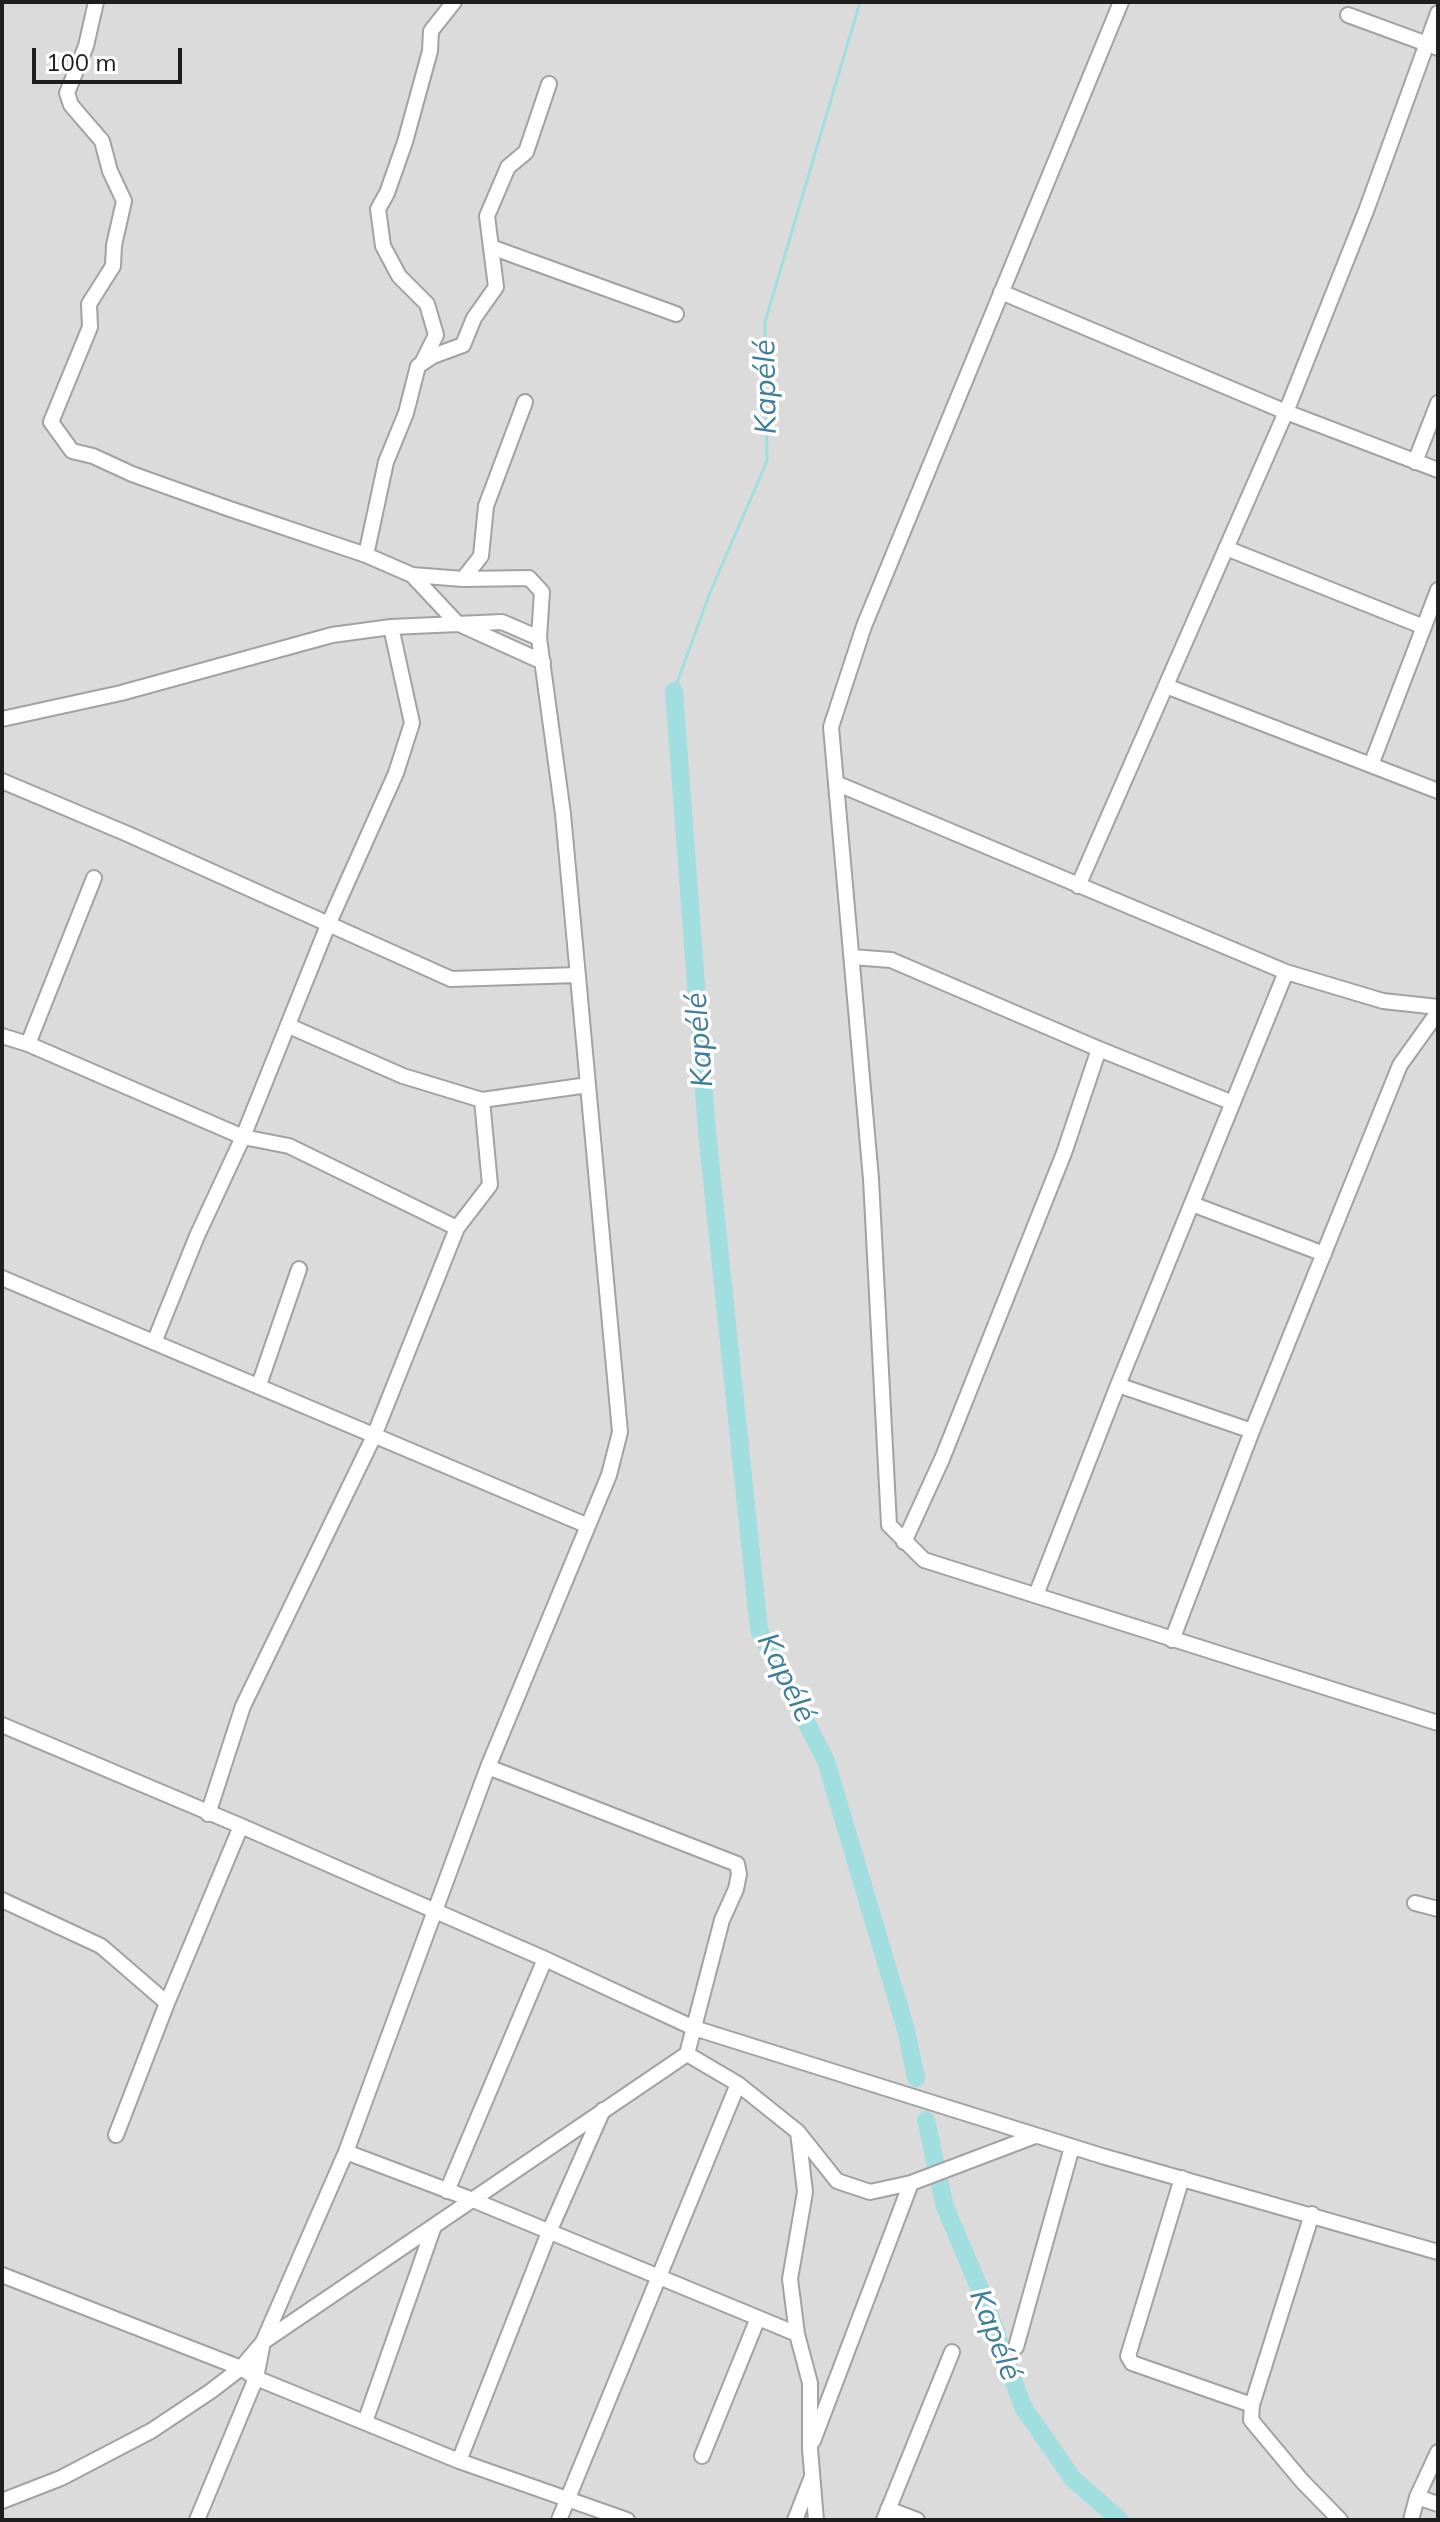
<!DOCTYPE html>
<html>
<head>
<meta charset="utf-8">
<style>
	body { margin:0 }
	#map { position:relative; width:1440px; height:2522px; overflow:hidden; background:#efe9e3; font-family:Mulish,sans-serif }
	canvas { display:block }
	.frame { position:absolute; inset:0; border:4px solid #1e1e1e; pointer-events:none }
	.scale { position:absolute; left:32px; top:48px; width:150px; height:36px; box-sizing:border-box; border:4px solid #1e1e1e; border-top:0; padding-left:10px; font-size:24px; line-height:28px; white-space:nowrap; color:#1e1e1e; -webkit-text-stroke:6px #fff; paint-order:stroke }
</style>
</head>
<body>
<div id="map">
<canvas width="1440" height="2522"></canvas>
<div class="frame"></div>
<div class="scale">100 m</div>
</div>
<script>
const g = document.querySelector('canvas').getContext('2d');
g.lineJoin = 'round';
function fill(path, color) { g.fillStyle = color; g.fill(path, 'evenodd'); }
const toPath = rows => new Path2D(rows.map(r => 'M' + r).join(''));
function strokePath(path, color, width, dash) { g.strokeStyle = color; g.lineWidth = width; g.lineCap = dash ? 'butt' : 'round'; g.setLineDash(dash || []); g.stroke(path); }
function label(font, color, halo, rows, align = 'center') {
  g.font = font + ' Mulish,sans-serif'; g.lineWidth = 7; g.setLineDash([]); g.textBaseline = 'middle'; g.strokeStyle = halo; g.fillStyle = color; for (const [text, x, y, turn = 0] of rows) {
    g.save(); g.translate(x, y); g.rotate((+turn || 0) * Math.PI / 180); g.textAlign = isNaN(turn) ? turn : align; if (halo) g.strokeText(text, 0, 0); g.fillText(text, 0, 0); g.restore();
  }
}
const residential = toPath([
	[2,2,1438,2,1438,2520,2,2520]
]);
const stream = toPath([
	[674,691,709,595,767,461,765,322,860,2]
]);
const river = toPath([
	[674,691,707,1132,759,1630,826,1761,906,2030,916,2078],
	[926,2120,945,2207,984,2299,1023,2407,1073,2479,1120,2520]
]);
const minor = toPath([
	[96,2,86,46,67,93,71,105,102,141,110,171,124,201,114,245,113,266,89,304,90,327,51,422,72,451,93,456,132,474,227,508,366,555,412,575,463,579,529,578,542,592,539,638,563,814,620,1432,609,1475,488,1767,346,2152,263,2342,256,2378,197,2520],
	[1121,2,864,626,831,727,871,1179,889,1525,924,1560,1438,1723],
	[1348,15,1438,48],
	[491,247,676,314],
	[1001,292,1286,412,1438,470],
	[422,363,436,335,427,304,399,276,383,246,378,209,387,193,405,142,430,51,431,31,454,2],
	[1415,462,1438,403],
	[1226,548,1424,627],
	[366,555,386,462,406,413,418,366,433,356,463,345,474,318,496,287,487,216,508,167,526,152,549,84],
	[412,575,457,623,543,662],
	[463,579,481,556,486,506,525,402],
	[1166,686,1438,791],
	[2,719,121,693,332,635,391,627,502,622,539,638],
	[1371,765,1438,590],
	[2,781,130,835,451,979,578,975],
	[838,784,1286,972,1383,1001,1438,1007],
	[1078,886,1286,412,1366,211,1438,13],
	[852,957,891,960,1099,1049,1233,1103],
	[289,1026,403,1076,482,1100,588,1085],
	[2,1036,28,1044,243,1137,289,1146,457,1228],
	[28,1044,94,878],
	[1192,1204,1324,1254],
	[2,1278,586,1525],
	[155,1340,197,1236,243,1137,328,925,396,773,412,723,391,627],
	[259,1385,299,1269],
	[1118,1385,1252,1431],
	[904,1542,942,1459,1064,1153,1099,1049],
	[1036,1595,1118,1385,1286,972],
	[1172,1640,1252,1431,1400,1065,1438,1012],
	[2,1725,241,1826,545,1959,694,2028,1102,2156,1438,2252],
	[208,1814,243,1706,374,1436,457,1228,490,1185,482,1100],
	[2,1900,101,1946,167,2003],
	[1415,1903,1438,1909],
	[687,2054,738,2084,798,2132,837,2181,870,2192,911,2183,1035,2136],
	[798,2132,805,2192,790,2279,797,2334,810,2383,810,2449,816,2520],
	[116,2135,167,2003,241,1826],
	[346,2152,473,2200,797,2334],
	[1182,2178,1128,2356,1132,2363,1252,2405],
	[447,2191,545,1959],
	[1312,2214,1252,2405,1251,2420,1302,2481,1340,2520],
	[2,2275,241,2368,256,2378,459,2461,627,2520],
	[1016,2347,1072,2147],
	[365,2422,433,2229],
	[813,2441,911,2183],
	[702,2456,758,2318],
	[459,2461,549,2232,603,2110],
	[1417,2497,1438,2504],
	[2,2501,61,2478,151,2431,211,2391,241,2368,263,2342,687,2054,722,1920,736,1889,739,1874,737,1864,488,1767],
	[888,2509,917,2520],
	[559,2520,738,2084],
	[795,2520,811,2479],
	[884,2520,952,2352],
	[1411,2520,1417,2497,1438,2452]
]);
const waterNames = [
	["Kapélé",766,387,-91],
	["Kapélé",700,1040,-94],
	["Kapélé",786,1678,64],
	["Kapélé",995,2335,69]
];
fill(residential, '#dcdbdb');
strokePath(stream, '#a0dee0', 3);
strokePath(river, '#a0dee0', 18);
strokePath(minor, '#a2a2a2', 18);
strokePath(minor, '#fff', 14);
label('italic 30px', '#3c7e9b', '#fff', waterNames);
</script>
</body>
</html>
